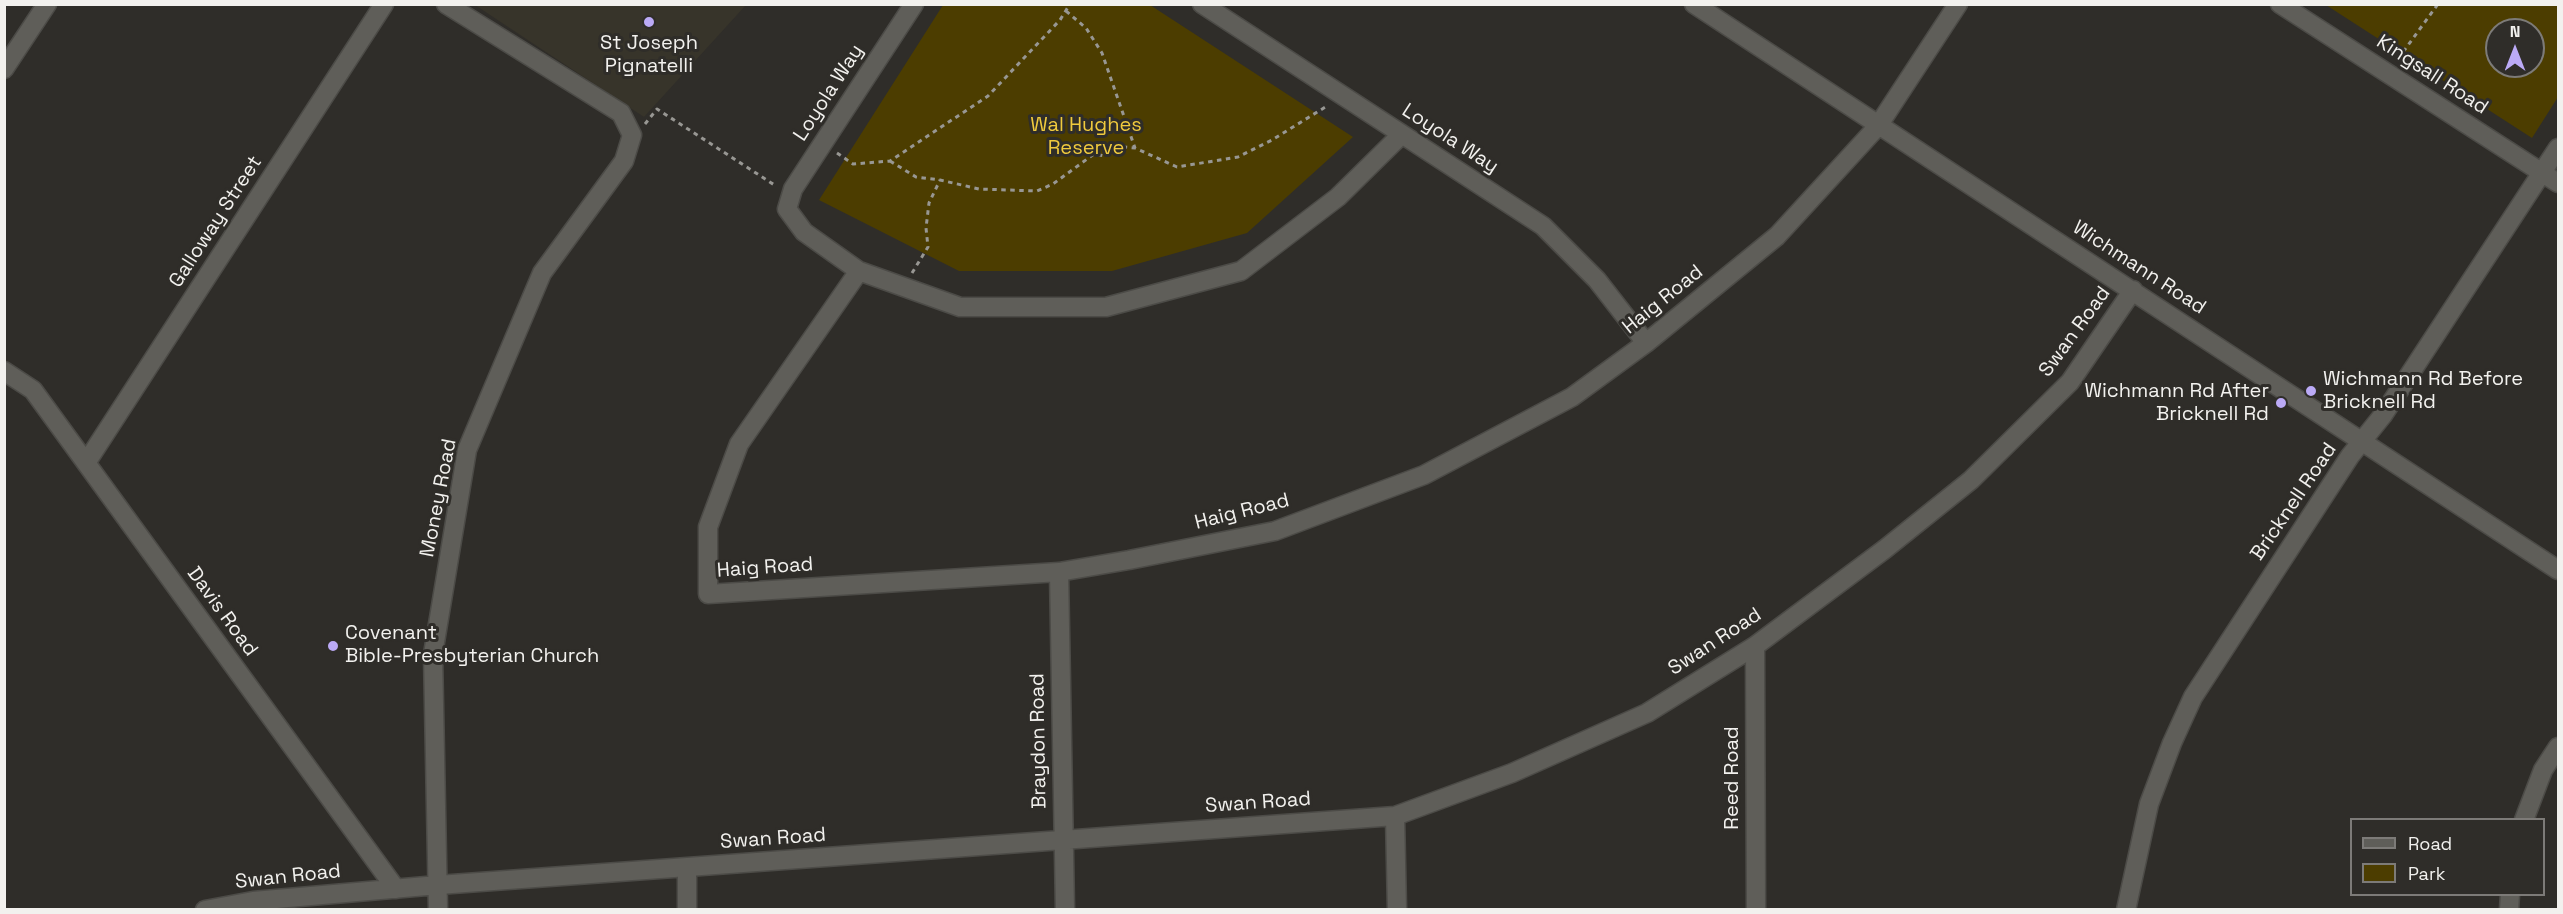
<!DOCTYPE html>
<html>
<head>
<meta charset="utf-8">
<style>
	body { margin:0 }
	#map { position:relative; width:2563px; height:914px; overflow:hidden; background:#2f2d29; font-family:"Space Grotesk",sans-serif }
	canvas { display:block }
	.frame { position:absolute; inset:0; border:6px solid #f2f1ee; pointer-events:none }
	.legend { position:absolute; left:2350px; top:818px; width:195px; height:78px; box-sizing:border-box; background:#2f2d29; border:2px solid #7d7b78; margin:0; padding:8px 10px; list-style:none; font-size:18px; color:#f2f1ee }
	.legend li { display:flex; align-items:center; gap:12px; height:30px }
	.legend b { width:30px; border:2px solid #7d7b78 }
	.north { position:absolute; left:2485px; top:18px; width:60px; height:60px; box-sizing:border-box; background:#2f2d29; border:2px solid #7d7b78; border-radius:50%; rotate:0deg; font-size:16px; font-weight:700; line-height:24px; text-align:center; color:#f2f1ee }
	.north::after { content:''; display:block; margin:auto; width:21px; height:27px; background:#bbaaf6; clip-path:polygon(50% 0,100% 100%,50% 72%,0 100%) }
</style>
</head>
<body>
<div id="map">
<canvas width="2563" height="914"></canvas>
<div class="frame"></div>
<ul class="legend">
<li><b style="height:8px;background:#5f5e59"></b>Road</li>
<li><b style="height:16px;background:#4c3d00"></b>Park</li>
</ul>
<div class="north">N</div>
</div>
<script>
const g = document.querySelector('canvas').getContext('2d');
g.lineJoin = 'round';
function fill(path, color) { g.fillStyle = color; g.fill(path, 'evenodd'); }
const toPath = rows => new Path2D(rows.map(r => 'M' + r).join(''));
function strokePath(path, color, width, dash) { g.strokeStyle = color; g.lineWidth = width; g.lineCap = dash ? 'butt' : 'round'; g.setLineDash(dash || []); g.stroke(path); }
function label(font, color, halo, rows, align = 'center') {
  g.font = font + ' "Space Grotesk",sans-serif'; g.lineWidth = 6; g.setLineDash([]); g.textBaseline = 'middle'; g.strokeStyle = halo; g.fillStyle = color; for (const [text, x, y, turn = 0] of rows) {
    g.save(); g.translate(x, y); g.rotate((+turn || 0) * Math.PI / 180); g.textAlign = isNaN(turn) ? turn : align; if (halo) g.strokeText(text, 0, 0); g.fillText(text, 0, 0); g.restore();
  }
}
const built = toPath([
	[475,5,746,5,644,117]
]);
const green = toPath([
	[943,5,1150,5,1353,137,1247,233,1112,271,959,271,819,200],
	[2326,5,2558,5,2558,97,2532,138],
	[2497,30,2533,30,2533,66,2497,66]
]);
const path = toPath([
	[1066,11,1086,28,1102,53,1135,148],
	[2398,59,2438,4],
	[645,124,657,109,776,186],
	[837,153,853,164,890,161,988,96,1060,20,1070,4],
	[890,161,916,177,940,180,979,189,1037,191,1053,184,1094,154,1105,156,1123,147,1135,148,1177,167,1238,157,1272,140,1327,106],
	[912,273,928,247,926,228,929,203,940,180]
]);
const minor = toPath([
	[914,4,793,189,787,209,804,232,859,271,960,307,1106,307,1241,271,1338,197,1402,134],
	[1202,4,1543,226,1597,280,1646,343],
	[1694,4,2558,570],
	[2280,4,2558,183],
	[4,69,47,4],
	[859,271,739,444,708,527,708,594,1059,572,1129,560,1275,531,1424,475,1572,397,1646,343,1777,236,1878,126,1958,4],
	[4,371,33,390,396,889],
	[86,463,384,4],
	[1059,572,1065,910],
	[1755,646,1756,910],
	[1395,816,1397,910],
	[2524,820,2543,770,2558,747],
	[687,867,687,910],
	[205,910,253,901,438,885,1395,816,1512,773,1647,713,1755,646,1885,549,1971,480,2070,382,2133,290],
	[438,910,433,654,467,450,542,273,624,161,632,135,621,113,446,4],
	[2126,910,2149,804,2172,743,2193,697,2350,456,2383,415,2558,148],
	[2509,910,2510,894]
]);
const markers = [
	[649,22,6,"#bbaaf6"],
	[2311,391,6,"#bbaaf6"],
	[2281,403,6,"#bbaaf6"],
	[333,646,6,"#bbaaf6"]
];
const poiNames = [
	["St Joseph",649,44,"center"],
	["Pignatelli",649,67,"center"],
	["Wichmann Rd Before",2323,380],
	["Bricknell Rd",2323,403],
	["Wichmann Rd After",2269,392,"right"],
	["Bricknell Rd",2269,415,"right"],
	["Covenant",345,634],
	["Bible-Presbyterian Church",345,657]
];
const streetNames = [
	["Kingsall Road",2432,75,33],
	["Loyola Way",829,93,-57],
	["Loyola Way",1450,139,33],
	["Galloway Street",216,222,-57],
	["Wichmann Road",2139,268,33],
	["Haig Road",1663,300,-39],
	["Swan Road",2075,332,-54],
	["Money Road",439,498,-79],
	["Bricknell Road",2294,502,-56],
	["Haig Road",1242,512,-14],
	["Haig Road",765,568,-4],
	["Davis Road",222,612,54],
	["Swan Road",1715,642,-33],
	["Braydon Road",1039,741,-91],
	["Reed Road",1733,778,-90],
	["Swan Road",1258,803,-4],
	["Swan Road",773,839,-4],
	["Swan Road",288,877,-6]
];
const parkNames = [
	["Wal Hughes",1086,126],
	["Reserve",1086,149]
];
fill(built, '#37342a');
fill(green, '#4c3d00');
strokePath(minor, '#4c4b47', 21);
strokePath(path, '#989793', 3, [4.5, 4.5]);
strokePath(minor, '#5f5e59', 18);
for (const [x, y, r, color] of markers) { const dot = new Path2D(); dot.arc(x, y, r, 0, 2 * Math.PI); g.fillStyle = color; g.fill(dot); strokePath(dot, '#2f2d29', 2); }
label('20px', '#f2f1ee', '#2f2d29', poiNames, 'left');
label('20px', '#f2f1ee', '#2f2d29', streetNames);
label('20px', '#f0ca3d', '#2f2d29', parkNames);
</script>
</body>
</html>
